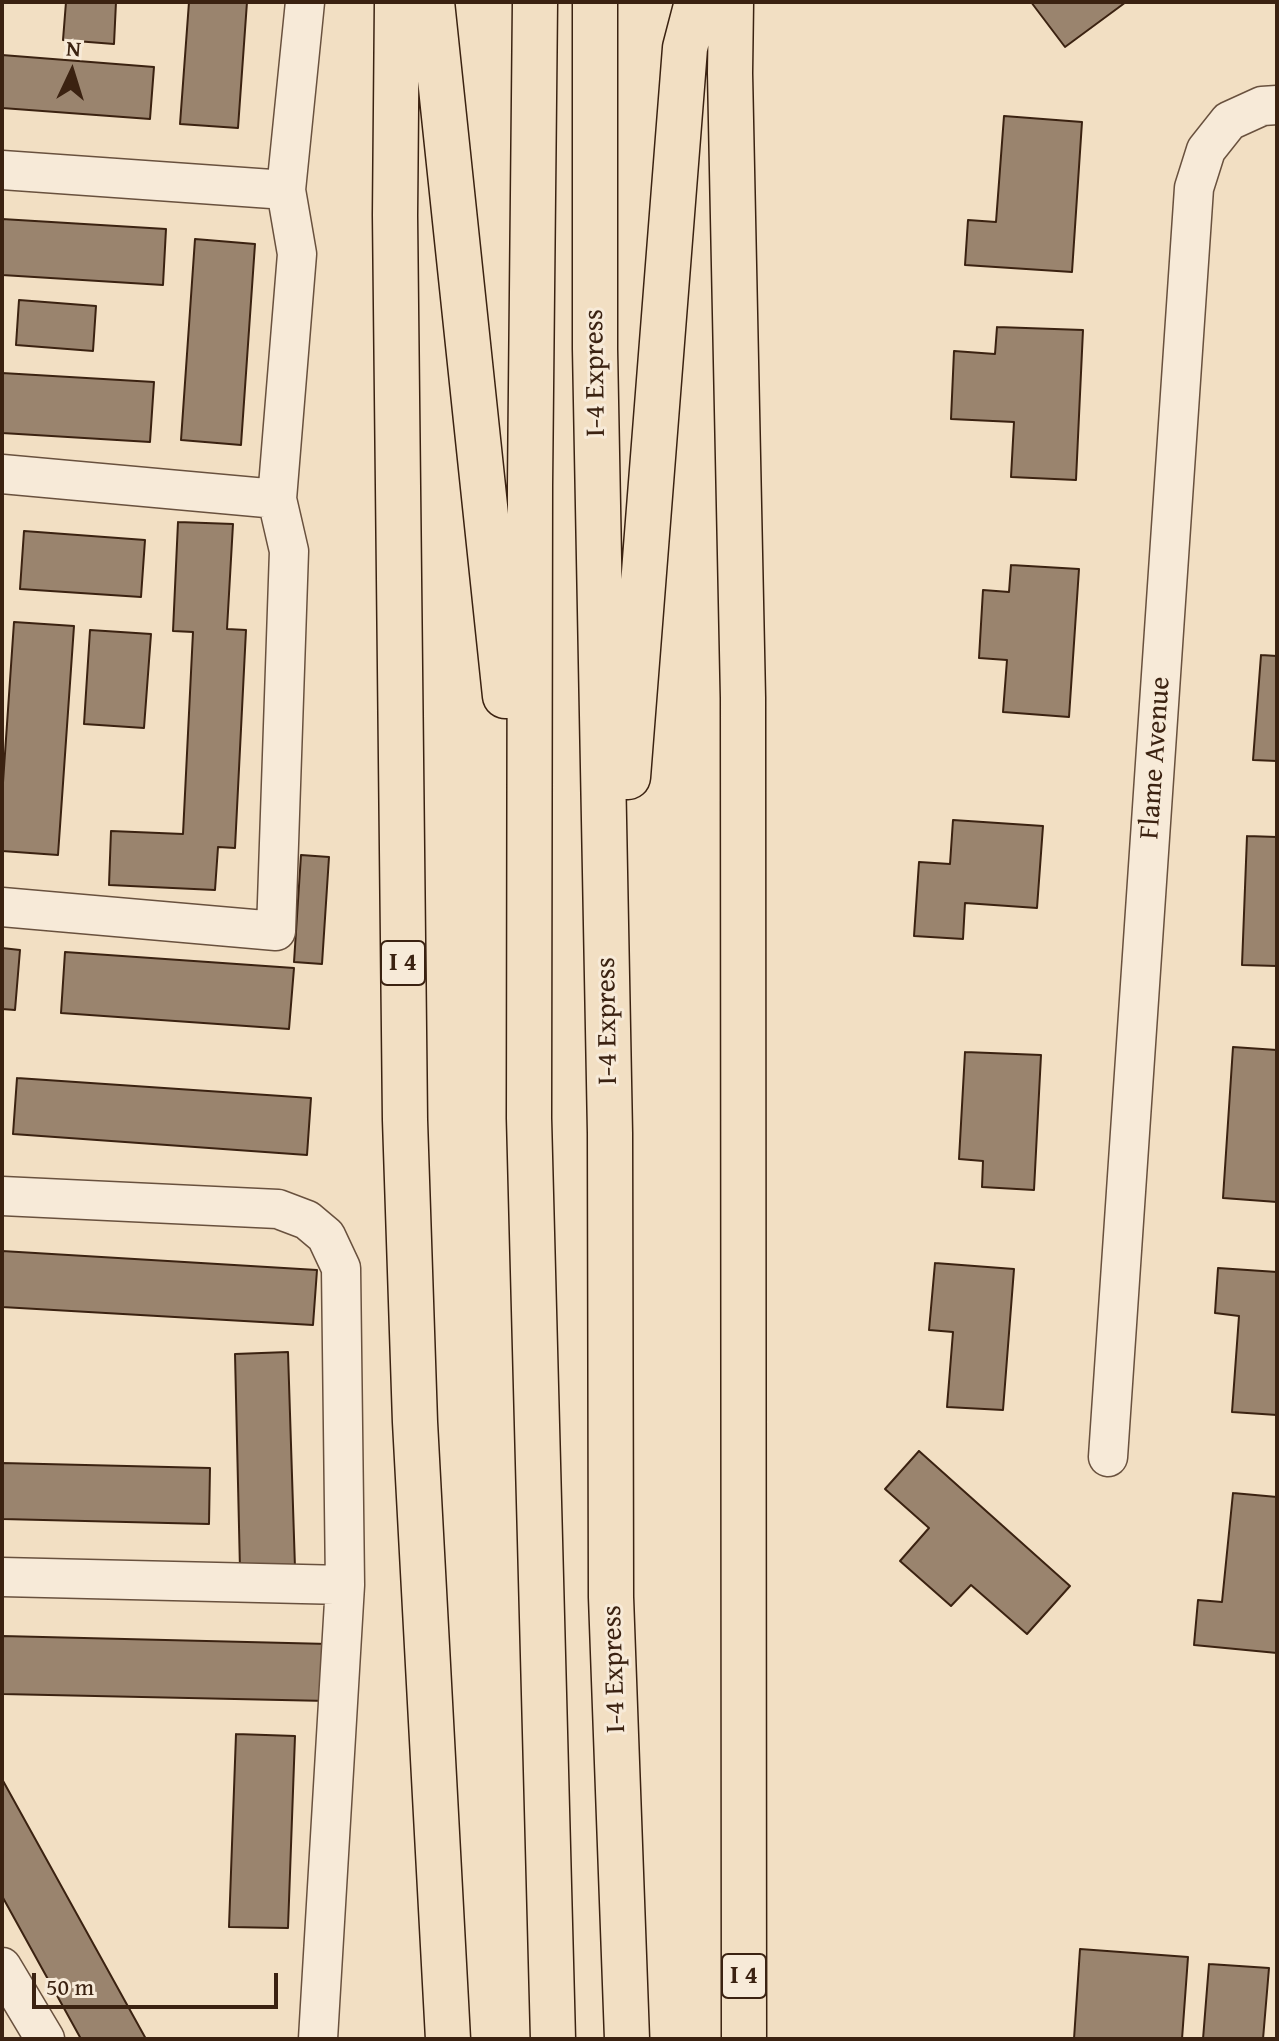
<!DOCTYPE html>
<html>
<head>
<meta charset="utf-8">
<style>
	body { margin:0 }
	#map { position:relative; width:1279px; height:2041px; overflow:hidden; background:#f2dfc3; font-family:"Gentium Book Plus",serif }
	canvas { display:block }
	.frame { position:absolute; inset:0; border:4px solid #3b2211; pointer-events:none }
	.north { position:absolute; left:32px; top:32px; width:80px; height:80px; -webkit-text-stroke:6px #f7ead8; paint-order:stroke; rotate:4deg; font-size:22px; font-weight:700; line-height:32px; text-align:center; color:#3b2211 }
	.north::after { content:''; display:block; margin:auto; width:28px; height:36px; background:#3b2211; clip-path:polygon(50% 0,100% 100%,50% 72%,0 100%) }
	.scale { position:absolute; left:32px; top:1973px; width:246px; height:36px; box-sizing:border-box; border:4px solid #3b2211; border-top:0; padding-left:10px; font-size:24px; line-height:28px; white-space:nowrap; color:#3b2211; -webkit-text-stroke:6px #f7ead8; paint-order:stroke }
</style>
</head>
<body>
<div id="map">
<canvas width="1279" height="2041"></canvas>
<div class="frame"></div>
<div class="north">N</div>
<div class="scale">50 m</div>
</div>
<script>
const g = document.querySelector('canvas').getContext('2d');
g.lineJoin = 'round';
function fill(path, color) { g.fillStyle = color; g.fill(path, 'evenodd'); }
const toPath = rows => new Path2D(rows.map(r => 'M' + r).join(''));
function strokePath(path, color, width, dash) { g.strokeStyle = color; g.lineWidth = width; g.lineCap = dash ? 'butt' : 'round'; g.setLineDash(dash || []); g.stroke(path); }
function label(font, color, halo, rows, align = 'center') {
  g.font = font + ' "Gentium Book Plus",serif'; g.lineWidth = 6; g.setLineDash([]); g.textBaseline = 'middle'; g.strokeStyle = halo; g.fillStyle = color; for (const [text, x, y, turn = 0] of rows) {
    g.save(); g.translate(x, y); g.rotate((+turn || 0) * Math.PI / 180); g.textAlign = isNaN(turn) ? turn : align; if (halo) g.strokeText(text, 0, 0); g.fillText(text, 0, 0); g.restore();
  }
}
const building = toPath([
	[66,2,116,2,114,44,63,40,66,2],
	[189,2,247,2,238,128,180,124,189,2],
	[1031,2,1126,2,1065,47,1031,2],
	[2,55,154,67,150,119,2,108,2,55],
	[1004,116,1082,122,1072,272,965,265,968,220,996,222,1004,116],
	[2,219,166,229,163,285,2,275,2,219],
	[195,239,255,244,241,445,181,440,195,239],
	[19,300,96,306,93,351,16,345,19,300],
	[997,327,1083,330,1076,480,1011,477,1014,422,951,419,954,351,995,354,997,327],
	[2,373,154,382,150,442,2,433,2,373],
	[178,522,233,524,227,629,246,630,235,848,218,847,215,890,109,885,111,831,183,834,193,632,173,631,178,522],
	[24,531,145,540,141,597,20,589,24,531],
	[1011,565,1079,569,1069,717,1003,712,1007,660,979,658,983,590,1009,592,1011,565],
	[14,622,74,626,58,855,2,851,2,797,14,622],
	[90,630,151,634,144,728,84,724,90,630],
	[1261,655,1277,656,1277,761,1253,760,1261,655],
	[953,820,1043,826,1037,908,965,903,963,939,914,936,919,862,950,864,953,820],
	[1247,836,1277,837,1277,966,1242,965,1247,836],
	[301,855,329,857,322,964,294,962,301,855],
	[2,948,20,950,15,1010,2,1009,2,948],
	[65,952,294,968,289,1029,61,1013,65,952],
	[1233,1047,1277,1050,1277,1202,1223,1198,1233,1047],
	[965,1052,1041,1055,1034,1190,982,1187,983,1161,959,1159,965,1052],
	[17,1078,311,1098,307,1155,13,1134,17,1078],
	[2,1251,317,1270,313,1325,2,1307,2,1251],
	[935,1263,1014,1269,1003,1410,947,1407,953,1332,929,1330,935,1263],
	[1218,1268,1277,1272,1277,1415,1232,1412,1239,1316,1215,1313,1218,1268],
	[288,1352,295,1568,240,1570,235,1354,288,1352],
	[919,1451,1070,1586,1027,1634,971,1585,951,1606,900,1561,929,1528,885,1489,919,1451],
	[2,1463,210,1468,209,1524,2,1519,2,1463],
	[1233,1493,1277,1497,1277,1653,1194,1645,1198,1600,1222,1602,1233,1493],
	[2,1636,329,1644,328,1701,2,1694,2,1636],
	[236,1734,295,1736,288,1928,229,1927,236,1734],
	[2,1779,146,2039,81,2039,2,1896,2,1779],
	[1080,1949,1188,1957,1182,2039,1074,2039,1080,1949],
	[1209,1964,1269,1968,1263,2039,1203,2039,1209,1964]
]);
const minor = toPath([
	[2,170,286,190],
	[2,474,277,499],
	[2,907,276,931,289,551,277,499,297,254,286,190,305,2],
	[2,1196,278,1209,307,1220,326,1236,341,1268,345,1585,318,2039],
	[1108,1457,1194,188,1206,150,1229,121,1262,106,1277,105],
	[2,1577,345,1585],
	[2,1967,45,2039]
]);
const motorway = toPath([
	[397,2,395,215,405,1120,415,1422,448,2039],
	[432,2,505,696],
	[535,2,530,485,529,1118,553,2039],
	[595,2,595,349,610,1133,611,1597,627,2039],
	[731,2,730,73,743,698,744,2039],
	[628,777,685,48,697,2]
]);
const shields = [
	[403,963,44],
	[744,1976,44]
];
const shieldNames = [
	["I 4",403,963],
	["I 4",744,1976]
];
const streetNames = [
	["I-4 Express",596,373,-91],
	["Flame Avenue",1156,758,-86],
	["I-4 Express",608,1021,-91],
	["I-4 Express",615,1669,-92]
];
fill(building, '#9a846e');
strokePath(building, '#3b2211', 2);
strokePath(minor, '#69513e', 41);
strokePath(motorway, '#3b2211', 47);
strokePath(minor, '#f7ead8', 38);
strokePath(motorway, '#f2dfc3', 44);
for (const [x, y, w] of shields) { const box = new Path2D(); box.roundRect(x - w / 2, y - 22, w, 44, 6); g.fillStyle = '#f7ead8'; g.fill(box); strokePath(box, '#3b2211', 2); }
label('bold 26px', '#3b2211', null, shieldNames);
label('28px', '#3b2211', '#f7ead8', streetNames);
</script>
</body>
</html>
